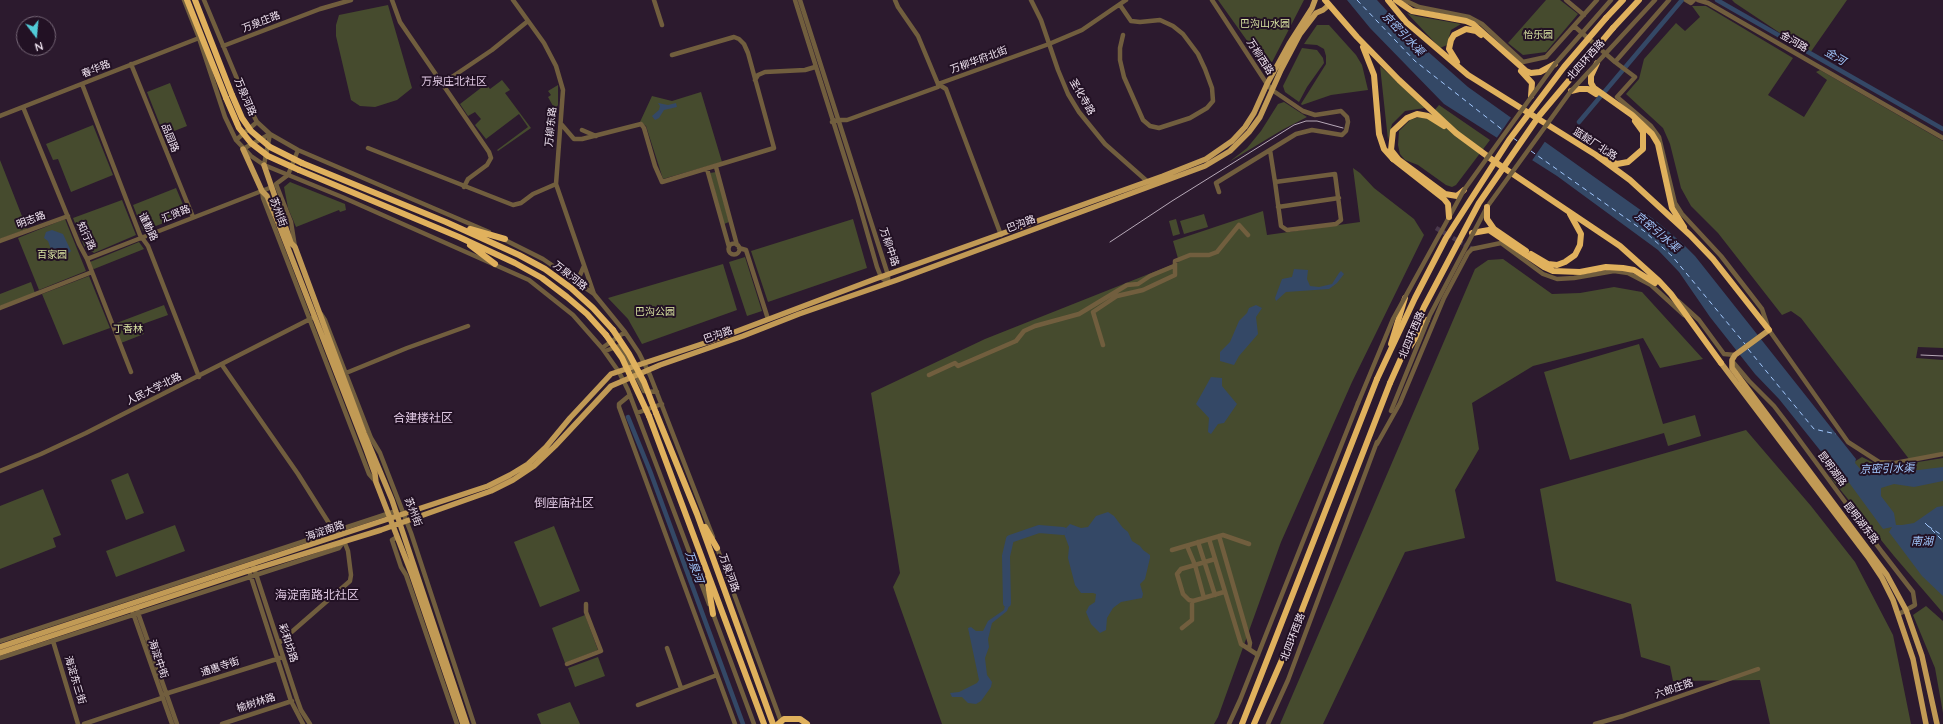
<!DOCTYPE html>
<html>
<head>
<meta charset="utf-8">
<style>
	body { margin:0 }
	#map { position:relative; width:1943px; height:724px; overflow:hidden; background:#2c1a2e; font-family:Quicksand,sans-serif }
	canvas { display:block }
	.north { position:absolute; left:16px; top:16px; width:40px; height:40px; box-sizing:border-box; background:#221124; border:1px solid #766777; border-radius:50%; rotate:164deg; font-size:11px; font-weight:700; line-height:16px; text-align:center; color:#f3e7f4 }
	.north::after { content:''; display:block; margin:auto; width:14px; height:18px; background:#52cbd8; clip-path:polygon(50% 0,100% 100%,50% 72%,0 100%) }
</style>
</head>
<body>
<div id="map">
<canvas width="1943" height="724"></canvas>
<div class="north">N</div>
</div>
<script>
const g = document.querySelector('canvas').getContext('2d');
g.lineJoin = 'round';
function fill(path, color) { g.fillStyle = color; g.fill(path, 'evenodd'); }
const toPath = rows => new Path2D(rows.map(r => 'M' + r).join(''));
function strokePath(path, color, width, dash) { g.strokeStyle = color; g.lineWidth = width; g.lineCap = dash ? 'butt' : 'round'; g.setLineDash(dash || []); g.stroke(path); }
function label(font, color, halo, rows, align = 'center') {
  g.font = font + ' Quicksand,"Noto Sans SC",sans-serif'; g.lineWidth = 4; g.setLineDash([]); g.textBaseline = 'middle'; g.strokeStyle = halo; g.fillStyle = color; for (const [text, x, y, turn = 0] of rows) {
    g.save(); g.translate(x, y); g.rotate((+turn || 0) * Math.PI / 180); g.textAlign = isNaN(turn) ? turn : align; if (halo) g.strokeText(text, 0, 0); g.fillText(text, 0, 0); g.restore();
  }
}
const green = toPath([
	[1218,0,1304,0,1268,70],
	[1546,0,1560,0,1578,14,1546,52,1523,55,1508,43],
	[1732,0,1847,0,1810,53,1735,3],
	[388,5,412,88,397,100,375,107,360,106,351,100,336,36,336,25,339,15],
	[1692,6,1706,6,1793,58,1768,95,1804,117,1827,80,1816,72,1820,70,1943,141,1943,348,1918,347,1916,358,1943,360,1943,453,1909,459,1801,318,1791,311,1782,315,1718,233,1691,206,1681,188,1670,144,1663,128,1626,94,1639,79,1644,59,1676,23,1685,31,1700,17],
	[1407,13,1416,16,1461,24,1451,30,1447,45,1440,48],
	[1317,25,1329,25,1356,55,1362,65,1368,90,1331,95,1302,105,1301,104,1326,64,1326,56,1324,49,1317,45,1304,44],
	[1302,48,1317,50,1323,58,1324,63,1307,87,1299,102,1285,92,1283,86],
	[1380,66,1425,108,1405,111,1392,124,1388,140],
	[502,80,510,90,505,93,531,128,498,151,497,150,528,127,519,114,486,139,475,125,481,119,475,112,468,116,460,104,486,84,490,89],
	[170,83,187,126,164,135,147,92],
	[558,85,558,105,551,115,547,110,553,106,548,97,551,95,548,91],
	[701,92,722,162,663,179,646,126,640,122,652,96,672,101],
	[1284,102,1307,117,1282,130,1229,162,1247,148,1261,131,1278,104],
	[1439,105,1490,140,1456,185,1452,187,1446,185,1418,165,1405,160,1400,154,1398,145,1399,131,1410,120,1419,117,1427,119],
	[93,125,113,175,71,192,58,159,53,160,46,144],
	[0,160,27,229,0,239],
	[1353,168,1360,173,1374,188,1414,219,1424,235,1352,382,1281,542,1218,717,1214,724,942,724,893,587,900,573,871,393,985,339,1179,262,1173,241,1263,211,1267,235,1360,222],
	[716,172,729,222,724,224,710,173],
	[290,182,345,204,346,210,340,212,339,210,296,227,288,208,284,187],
	[176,188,187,214,143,231,133,205],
	[122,200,136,235,94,253,88,249,84,246,73,218],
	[1204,214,1208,227,1184,234,1180,221],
	[65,219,86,271,39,290,18,238],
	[853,219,867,268,768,302,751,251],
	[1176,219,1180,234,1173,236,1169,221],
	[139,242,144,249,94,269,91,268,90,262],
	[745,257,762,311,747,316,729,262],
	[1503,259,1552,294,1580,293,1614,287,1642,292,1703,359,1660,368,1643,338,1533,366,1472,403,1479,449,1455,490,1465,538,1405,552,1323,724,1280,724,1475,269,1488,260],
	[723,264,737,310,642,344,628,319,608,298],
	[89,276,110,328,63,345,42,294],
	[31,282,35,293,0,306,0,294],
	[164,305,168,315,140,325,144,334,121,343,114,324],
	[1639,344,1663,424,1695,415,1701,436,1668,446,1664,433,1570,460,1544,372],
	[1746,430,1811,506,1855,562,1893,635,1911,724,1770,724,1760,680,1673,681,1670,666,1641,657,1631,604,1556,581,1540,489],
	[1862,457,1876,464,1887,467,1943,458,1943,613,1894,556,1830,477],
	[128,473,144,513,126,520,111,480],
	[43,489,61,535,53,538,56,547,0,569,0,506],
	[175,525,185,551,116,577,106,551],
	[554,526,580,591,540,607,514,542],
	[1926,606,1943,621,1943,713,1935,668,1913,615],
	[585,615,598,650,565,663,552,628],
	[598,657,605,676,575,687,568,668],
	[570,702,580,724,541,724,537,714]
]);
const water = toPath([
	[1347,0,1377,0,1408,34,1468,87,1656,221,1682,243,1695,256,1856,459,1855,463,1862,471,1910,471,1943,467,1943,481,1914,487,1894,484,1881,488,1881,496,1894,513,1896,525,1902,525,1914,523,1937,507,1943,506,1943,596,1922,576,1889,532,1892,527,1883,529,1842,473,1839,474,1779,399,1755,374,1710,317,1679,272,1658,250,1557,176,1444,104,1370,28],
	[658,103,668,105,676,103,677,107,664,110,659,118,655,120,652,116,659,110,660,106],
	[52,230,63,234,71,251,69,253,65,250,58,249,52,252,48,241,44,238,46,232],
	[1294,269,1308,270,1307,279,1310,286,1319,287,1332,284,1339,273,1341,271,1344,274,1337,283,1329,289,1286,292,1276,301,1275,298,1282,279,1292,277],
	[1256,305,1262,308,1256,317,1258,334,1239,356,1234,365,1220,361,1220,352,1230,342,1239,321,1247,313,1249,308],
	[1211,377,1222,378,1222,386,1237,404,1224,423,1218,424,1211,434,1208,432,1209,418,1196,404],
	[1108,512,1114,516,1123,528,1128,532,1132,541,1140,546,1143,550,1150,555,1150,558,1145,579,1140,584,1143,594,1142,598,1121,602,1113,608,1107,618,1106,630,1100,633,1091,624,1086,612,1089,606,1095,602,1096,594,1093,593,1081,593,1075,585,1068,558,1069,547,1063,531,1070,524,1081,528,1088,527,1096,516],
	[1006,601,1009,606,1007,611,992,623,988,639,989,647,985,658,987,675,992,682,991,687,981,701,976,704,968,703,962,697,952,697,950,693,959,692,977,683,979,680,968,628,971,627,976,631,983,631,988,621,1004,610]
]);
const pier = toPath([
	[1512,116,1546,140,1531,162,1496,139]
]);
const canal = toPath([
	[1717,0,1943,129],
	[1579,122,1682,0],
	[628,417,650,471,743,724]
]);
const river = toPath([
	[1007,603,1006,556,1010,539,1039,529,1063,531]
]);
const ferry = toPath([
	[1357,0,1415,61,1504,131],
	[1513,138,1519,142],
	[1531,151,1644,231,1672,256,1745,344],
	[1748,349,1814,429,1836,434],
	[1925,523,1943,541],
	[1928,526,1943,536]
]);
const minorTunnel = toPath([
	[1436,228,1472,249]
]);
const minor = toPath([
	[184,0,199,38,225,117,236,140,251,156,264,165,342,197,529,280,573,315,602,348,619,372,628,390,709,604],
	[204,0,248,105,257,122,270,134,298,150,489,232],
	[392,0,400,22,489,152,491,158,487,165,468,179,464,187],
	[513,0,544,43,556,66,563,90,556,184,594,294],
	[654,0,662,25],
	[795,0,857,197,877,267,881,277,888,283],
	[800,0,888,275,888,283],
	[895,0,898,7,918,36,938,84,946,89,1001,235],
	[1031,0,1041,20,1058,70,1068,94,1079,112,1105,144,1148,182],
	[1212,0,1267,84,1272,90,1303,111,1315,115,1341,111,1347,117,1348,122,1346,131,1342,135,1312,130,1296,134,1216,183,1219,192],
	[1404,0,1419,7,1469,17,1482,24,1523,62,1546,57,1597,0],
	[1566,0,1584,15],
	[1686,0,1691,3,1694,0],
	[1698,0,1708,3,1943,138],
	[1120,5,1131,21,1140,22,1160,20,1173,26,1183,34,1198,54,1205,69,1212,88,1213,101,1207,108,1190,118,1159,128,1150,126,1143,120,1124,77,1120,60,1120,48,1123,35],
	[1574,26,1615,62,1635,77,1617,97,1651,126,1659,137,1675,203,1682,214,1721,256,1762,309,1769,330,1848,442,1879,462,1895,463,1943,454],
	[223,46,320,9,351,0],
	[1615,62,1669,0],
	[131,64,193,217],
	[755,80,758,75,765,72,805,70,815,67],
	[443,83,492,50,528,21],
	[82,84,140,235,148,246,199,377],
	[23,107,79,244,87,259,131,372],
	[0,116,199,38],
	[832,122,838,120,847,120,938,87,938,84,1049,44,1082,30,1126,0],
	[562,125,574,139,582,139,641,124,644,128,655,166,662,182,774,148,748,53,744,44,739,39,734,37,672,55],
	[582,130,596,136],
	[236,140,257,122],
	[368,148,513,205,521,203,533,194,556,184],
	[243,149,270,134],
	[1270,150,1275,182,1281,226,1287,230,1336,224,1341,220,1335,174,1275,182],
	[264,165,270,134],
	[716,167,737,245],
	[707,169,729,247],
	[262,191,263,198,369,474,376,482],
	[1278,207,1339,198],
	[503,239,543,259,594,294,625,332,639,353,650,375,713,537],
	[0,241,68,216],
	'728.5 249a5.5 5.5 0 1 1 11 0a5.5 5.5 0 1 1-11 0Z',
	[295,247,291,222,276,184,288,175,298,150],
	[739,248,746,250,768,319],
	[87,259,272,187],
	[570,277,575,278,580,275,584,266],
	[1678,301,1699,320,1724,354,1735,355],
	[0,308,92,272],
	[321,314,325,320,371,438,380,453,411,533,474,724],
	[1103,345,1093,312,1117,296,1143,290,1175,275,1175,261,1190,255,1209,255,1217,252,1239,225,1248,235],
	[602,348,625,332],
	[605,351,619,346,632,367,644,391,657,392],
	[1732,361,1749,381,1774,406,1787,423,1882,552,1913,592,1915,605,1899,614],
	[222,365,298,474,332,528],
	[346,373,407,348,468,326],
	[929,375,955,363,958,366,1016,341,1024,331,1035,326,1079,314,1127,285,1138,284,1150,276,1174,266],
	[630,395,619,404,619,407,735,724],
	[637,413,662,404],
	[1377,444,1400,403,1444,298,1468,253,1472,249,1501,243,1543,274,1557,279,1574,278,1614,271,1628,273,1651,285,1684,315],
	[0,471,41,454,86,433,314,317],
	[1219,536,1250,643,1249,649],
	[397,537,392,540,401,567,406,575,457,724],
	[1209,539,1241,644,1258,655],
	[1198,542,1215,595],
	[716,545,782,724],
	[1187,546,1195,565,1181,569,1177,574,1183,594,1189,600,1193,601,1224,592],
	[1172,550,1223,535,1249,544],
	[253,565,297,699,301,710,310,724],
	[250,574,291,701,303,724],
	[1204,598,1195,565,1215,559],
	[137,610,177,724],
	[712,611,754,724],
	[133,613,172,724],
	[1182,628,1192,620,1192,601],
	[0,641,396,511],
	[53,641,78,724],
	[667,648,681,688],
	[0,658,339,548,344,541,348,551,351,575,350,581,279,643],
	[567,664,601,651,586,612,586,604],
	[165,694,280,658],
	[638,705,717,675],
	[84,724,162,698],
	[222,724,292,701],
	[1229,724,1240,700,1358,403],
	[1268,724,1288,680,1377,442],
	[1595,724,1623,716,1758,669]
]);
const major = toPath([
	[243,149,262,191,267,196,279,225,366,449,375,474,376,482,412,575,463,724],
	[264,165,291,243,295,247,364,433,392,500,467,724],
	[1769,330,1735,355,1732,360,1732,368,1887,575,1906,610,1922,656,1937,724],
	[1721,363,1868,557,1882,578,1893,600,1913,659,1926,724],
	[0,647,488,486,510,475,528,464,546,447,570,418,611,374,711,341,875,279,1163,176,1206,159,1232,141,1245,127,1254,113,1267,84,1289,44,1312,8,1315,0],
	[0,653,245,572,381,530,491,491,513,480,534,466,555,446,611,386,660,365,743,336,799,314,897,280,1205,166,1230,151,1249,132,1260,117,1281,70,1300,34,1316,13,1323,10,1329,5]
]);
const highway = toPath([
	[187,0,226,98],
	[195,0,232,95],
	[1325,0,1357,37,1399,80,1456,133,1498,164,1620,246,1659,281,1671,294,1721,363],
	[1388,0,1406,22,1468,75,1596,155,1630,180,1690,235,1713,259,1769,330],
	[1396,0,1412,11,1466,21,1473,24,1526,71,1531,73,1540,72,1555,64],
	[1606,18,1623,0],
	[1613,28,1639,0],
	[1363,47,1374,75,1379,134,1384,149,1393,159],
	[1457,62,1449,49,1451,40,1454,35,1466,29,1476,31,1481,35],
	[1597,63,1591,76,1591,83,1594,88,1632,115,1652,134,1658,144,1672,208,1684,227],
	[1521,71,1532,83,1531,96],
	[1571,91,1579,89,1588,89,1596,94],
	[1444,126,1428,116,1417,114,1407,118,1393,131,1391,150,1399,160,1445,194,1457,196,1464,190],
	[1605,159,1617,164,1628,162,1643,149,1643,132,1635,121],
	[302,163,446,222,519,255,545,269,571,288,593,308,613,330],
	[299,170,459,237,515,263,542,278,567,297,587,314,606,335],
	[470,229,505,239],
	[1472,233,1489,230,1544,267,1553,271,1580,272,1606,267,1623,268,1634,270,1655,283],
	[470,245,495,264],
	[1531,254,1548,264,1557,265,1565,262,1575,255,1580,245,1581,234,1570,214],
	[1391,344,1405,298],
	[1406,353,1427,320],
	[656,413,697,514,773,724],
	[649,416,764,724],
	[705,527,717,548],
	[707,578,713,614],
	[1242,724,1377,379],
	[1254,724,1288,646,1390,383]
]);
const tram = toPath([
	[1110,242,1172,201,1294,125,1306,121,1317,121,1343,128],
	[1921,355,1943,356]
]);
const minorBridge = toPath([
	[1358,403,1393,319,1464,190,1555,64,1611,0],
	[1391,411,1430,315,1487,207,1571,91,1655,0]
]);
const highwayBridge = toPath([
	[232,95,242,118,251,131,270,147,302,163],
	[226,98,239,128,251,143,268,156,299,170],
	[1393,159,1444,199,1448,204,1449,217],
	[1487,207,1487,219,1494,229,1526,251],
	[613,330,629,354,644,382,656,413],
	[606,335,622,358,649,416],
	[1377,379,1415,298,1446,238,1509,140,1564,67,1606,18],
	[1390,383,1424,307,1479,203,1539,116,1613,28],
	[778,724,784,719,800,719,807,724]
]);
const streetNames = [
	["万泉庄路",261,22,-21],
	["金河路",1794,42,30],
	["万柳西路",1260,57,57],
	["万柳华府北街",979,60,-20],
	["北四环西路",1586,60,-48],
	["春华路",96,69,-22],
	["万泉河路",245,97,67],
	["圣化寺路",1082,97,60],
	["万柳东路",551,127,-84],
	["品园路",170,138,68],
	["蓝靛厂北路",1595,144,33],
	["苏州街",278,212,70],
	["汇贤路",176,214,-22],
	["明志路",31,220,-20],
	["巴沟路",1021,224,-20],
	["谨勤路",148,227,64],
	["知行路",86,236,65],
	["万柳中路",889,247,71],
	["万泉河路",570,276,38],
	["巴沟路",718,335,-19],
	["北四环西路",1412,335,-67],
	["人民大学北路",154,389,-26],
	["昆明湖路",1832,469,53],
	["苏州街",413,512,69],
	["昆明湖东路",1861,523,52],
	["海淀南路",325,531,-19],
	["万泉河路",729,573,70],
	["北四环西路",1293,637,-69],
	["彩和坊路",288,643,72],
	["海淀中街",158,659,71],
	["通惠寺街",220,667,-18],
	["海淀东三街",75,680,73],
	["六郎庄路",1674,689,-19],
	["榆树林路",256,703,-18]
];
const parkNames = [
	["巴沟山水园",1265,24],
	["怡乐园",1538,35],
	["百家园",52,255],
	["巴沟公园",655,312],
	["丁香林",128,329]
];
const waterNames = [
	["京密引水渠",1403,34,46],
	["金河",1835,57,30],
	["京密引水渠",1657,232,40],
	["京密引水渠",1887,469,-2],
	["南湖",1922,542],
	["万泉河",694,567,70]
];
const neighbourhoodNames = [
	["万泉庄北社区",454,82]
];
const quarterNames = [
	["合建楼社区",423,418],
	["倒座庙社区",564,503],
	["海淀南路北社区",317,595]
];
fill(green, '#464b2e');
fill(water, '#344866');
fill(pier, '#2c1a2e');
strokePath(canal, '#344866', 4.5);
strokePath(river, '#344866', 8);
strokePath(ferry, '#a3c8fe', 1, [5, 4]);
strokePath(minorTunnel, '#4a394c', 4.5, [4.5, 2]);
strokePath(minor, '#715e3e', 4.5);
strokePath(major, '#c19a55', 5.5);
strokePath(highway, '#e0b15d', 6);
strokePath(tram, '#b7a9b8', 1);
strokePath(minorBridge, '#715e3e', 4.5);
strokePath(highwayBridge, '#e0b15d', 6);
label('10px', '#f3e7f4', '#221124', streetNames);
label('10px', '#d9e4a2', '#221124', parkNames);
label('italic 11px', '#a3c8fe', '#221124', waterNames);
label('11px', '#dfc8e2', '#221124', neighbourhoodNames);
label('12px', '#dfc8e2', '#221124', quarterNames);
</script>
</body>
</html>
